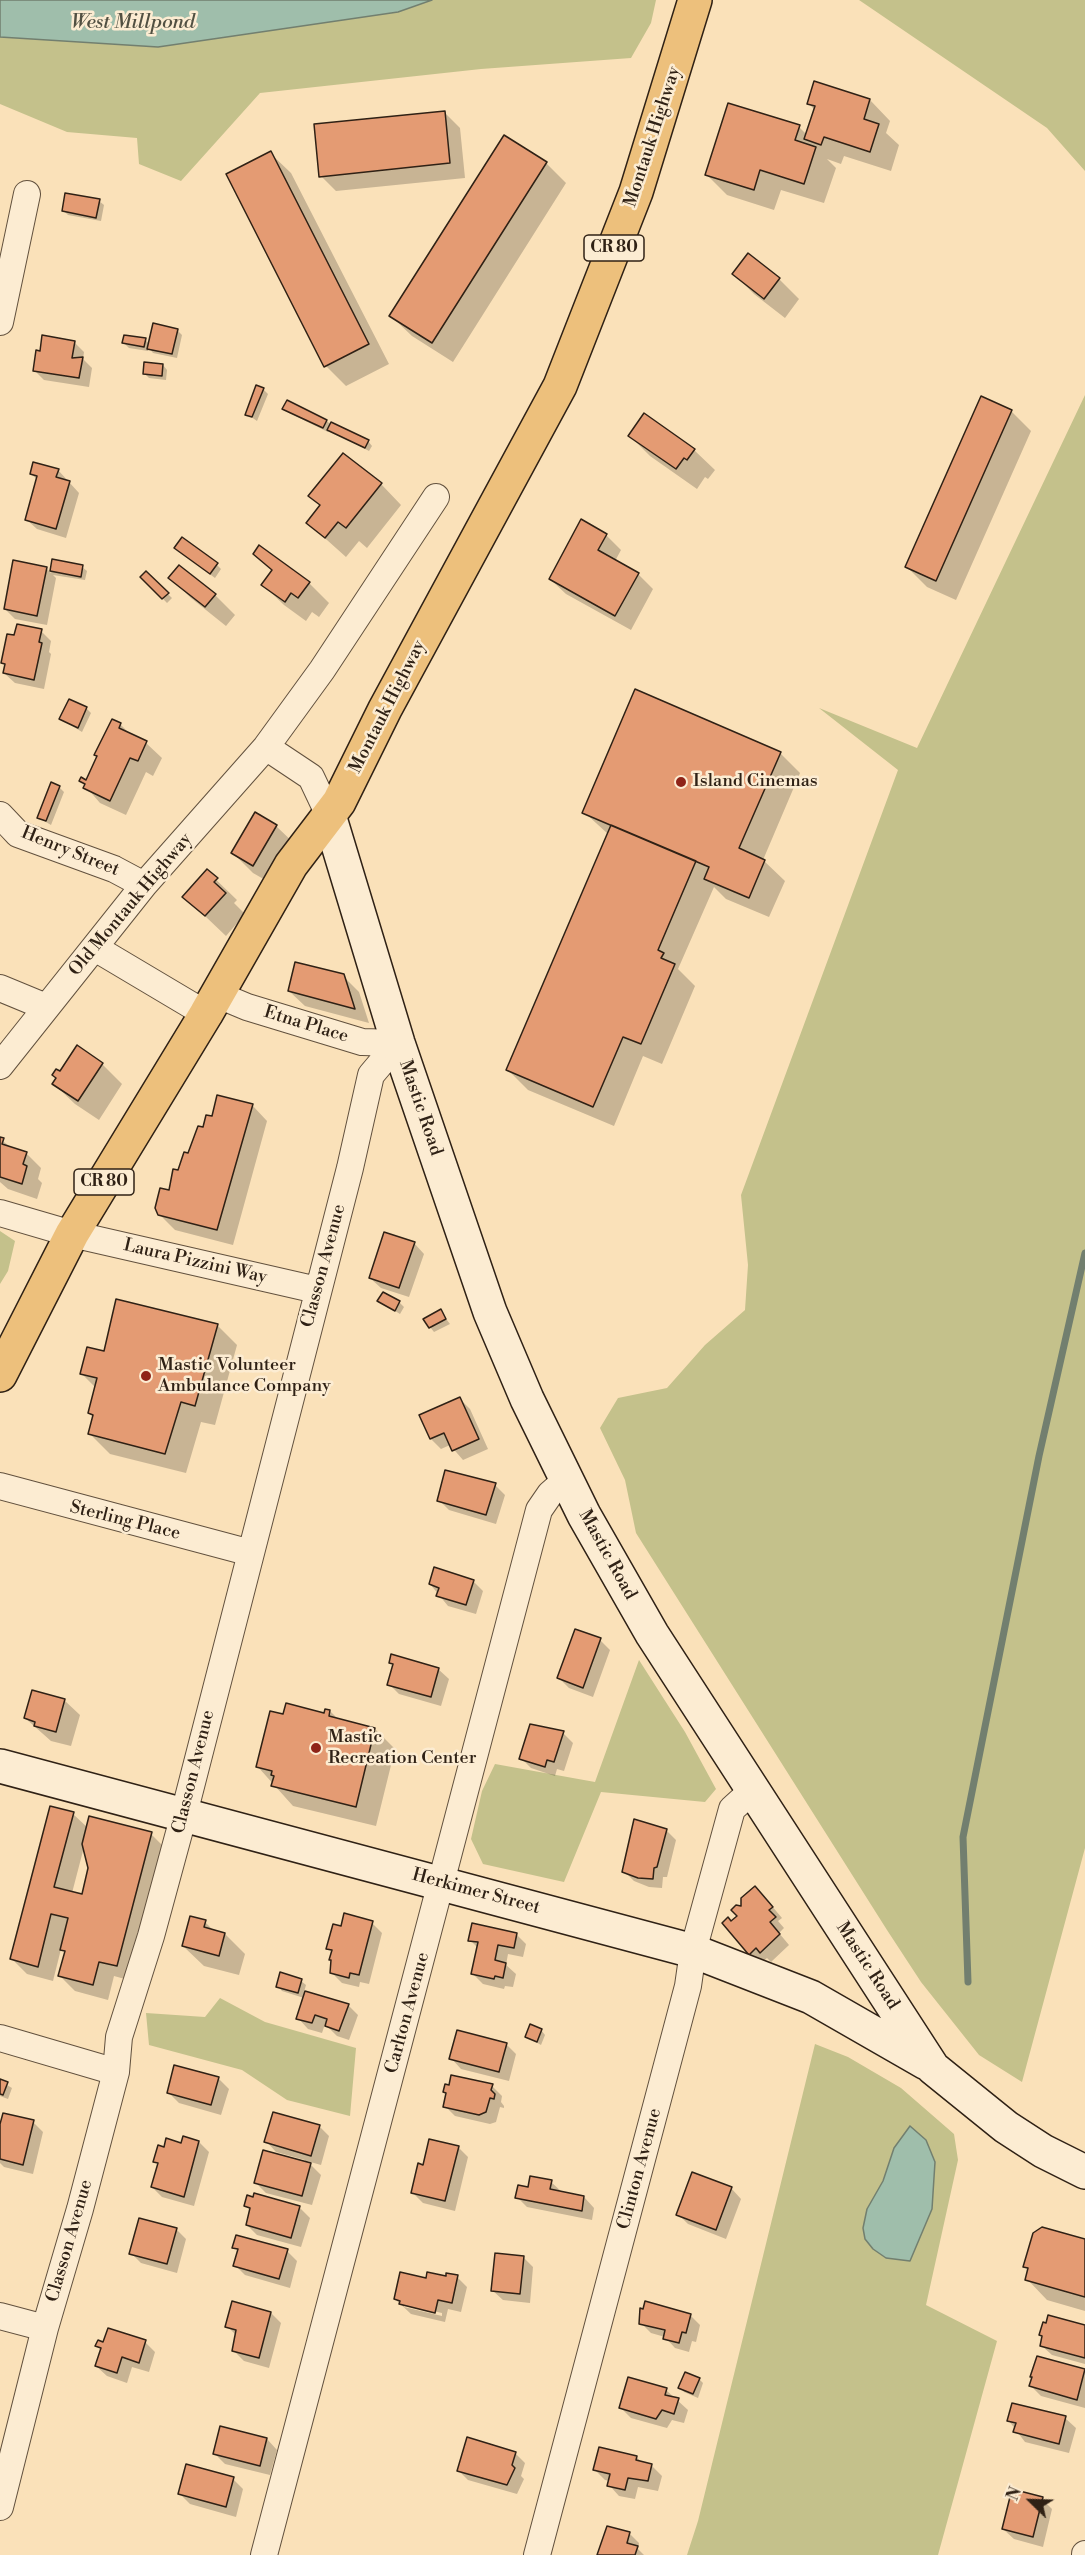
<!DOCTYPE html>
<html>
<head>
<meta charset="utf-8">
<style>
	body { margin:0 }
	#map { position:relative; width:1085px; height:2555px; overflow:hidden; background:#fae1b9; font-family:"Libre Bodoni",serif }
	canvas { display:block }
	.north { position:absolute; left:1001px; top:2471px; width:60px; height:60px; -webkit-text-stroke:4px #fcecd2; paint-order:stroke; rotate:293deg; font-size:16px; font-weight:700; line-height:24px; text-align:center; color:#2f2115 }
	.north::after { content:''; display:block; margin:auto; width:21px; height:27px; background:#2f2115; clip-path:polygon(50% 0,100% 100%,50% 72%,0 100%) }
</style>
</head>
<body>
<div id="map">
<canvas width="1085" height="2555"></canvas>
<div class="north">N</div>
</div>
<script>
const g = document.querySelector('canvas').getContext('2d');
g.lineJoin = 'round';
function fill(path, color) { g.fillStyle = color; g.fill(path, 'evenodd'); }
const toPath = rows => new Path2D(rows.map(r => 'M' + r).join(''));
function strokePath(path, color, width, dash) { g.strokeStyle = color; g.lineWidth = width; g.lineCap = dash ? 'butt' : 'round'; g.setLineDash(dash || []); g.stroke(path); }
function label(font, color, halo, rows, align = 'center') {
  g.font = font + ' "Libre Bodoni",serif'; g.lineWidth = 5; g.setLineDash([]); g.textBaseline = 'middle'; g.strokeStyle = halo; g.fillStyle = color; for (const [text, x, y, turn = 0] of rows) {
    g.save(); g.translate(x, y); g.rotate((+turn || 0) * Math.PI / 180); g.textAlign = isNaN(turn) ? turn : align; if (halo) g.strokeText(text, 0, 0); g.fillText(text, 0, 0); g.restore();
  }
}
const green = toPath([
	[432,0,656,0,651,23,631,58,481,69,260,93,181,181,139,164,137,138,67,132,0,104,0,37,158,47,398,12],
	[859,0,1085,0,1085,171,1047,128],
	[1085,395,1085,1848,1022,2082,979,2055,921,1982,887,1930,636,1533,625,1480,600,1428,618,1398,667,1388,705,1345,745,1310,748,1265,741,1195,898,770,819,708,917,748],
	[0,1231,15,1241,8,1271,0,1284],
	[639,1660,685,1732,716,1789,705,1802,601,1792,564,1882,483,1864,471,1839,482,1791,495,1764,595,1782],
	[220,1998,265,2022,356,2048,350,2116,287,2100,242,2070,149,2045,146,2013,205,2017],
	[815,2044,848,2057,901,2088,954,2134,958,2160,926,2305,997,2341,938,2555,687,2555,698,2521],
	[894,2148,873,2249,867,2209,883,2181]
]);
const water = toPath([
	[0,0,432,0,398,12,158,47,0,37,0,0],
	[910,2126,926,2140,935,2162,932,2209,910,2261,886,2258,873,2249,865,2239,863,2228,867,2209,883,2181,894,2148,910,2126]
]);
const shadow = toPath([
	[815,83,870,100,890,121,886,133,899,145,891,171,844,156,841,164,827,159,836,168,824,203,781,190,774,210,727,195,707,175,799,127,807,135,815,110,808,103],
	[444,112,460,128,465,178,336,191,321,176],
	[270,153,291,173,389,364,346,386,326,366],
	[546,163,566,183,453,362,412,336,391,316],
	[99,201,104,205,101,221,68,215,63,210],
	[734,274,779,279,799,299,785,318,754,294],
	[177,330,182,335,177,358,153,353,149,348,148,351,129,348,124,343,145,339,149,344],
	[74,342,84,352,83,359,92,368,89,387,44,380,34,370],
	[163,365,167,370,166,380,149,378,145,374],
	[263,389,268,394,257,421,247,414],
	[284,409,327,421,331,425,368,441,372,446,369,451,329,430,328,432,289,413],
	[1011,411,1031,431,956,600,927,587,907,567],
	[644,415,694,450,715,470,708,479,705,477,697,489,650,456,630,436],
	[344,455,381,484,401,505,367,548,359,541,346,557,308,523,321,506,310,496],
	[58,470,79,493,66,538,37,529,26,519,38,480,31,474],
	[606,535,621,550,615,561,638,574,653,589,631,630,566,594,550,579],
	[180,552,217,565,221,569,215,578],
	[255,554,309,583,329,603,319,617,312,612,306,621,284,605,263,585,273,571],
	[53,561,82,567,87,571,85,580,53,575,56,578,47,625,15,619,5,609,46,568,51,573],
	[146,573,172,598,167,603,142,577],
	[170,578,215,595,235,615,226,626,191,598],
	[41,631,51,641,49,652,51,654,44,689,15,683,4,673,6,666,2,663,15,637],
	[86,708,91,713,82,732,61,719],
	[120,724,132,736,146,743,162,758,153,776,146,772,126,815,100,803,81,781,87,782,98,757,96,755],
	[780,753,800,773,763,860,785,881,769,917,726,899,714,887,678,969,695,986,662,1064,643,1056,614,1126,528,1090,508,1070,608,834,584,812],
	[59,787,64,792,51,825,39,818],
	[256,814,276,826,297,846,274,885,253,873,233,853],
	[207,871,237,900,234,903,245,914,226,936,185,897],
	[343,976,359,992,369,1023,305,1006,289,991],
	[102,1064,122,1084,99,1120,75,1104,54,1084,60,1074],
	[252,1105,267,1121,233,1245,175,1230,159,1214,179,1172,204,1129,213,1118],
	[0,1139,12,1148,26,1153,41,1168,38,1179,42,1183,37,1199,8,1189,0,1182],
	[414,1243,424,1254,409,1297,381,1288,370,1278],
	[379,1301,399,1302,404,1307,400,1314],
	[440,1311,450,1324,434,1332,430,1327],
	[217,1325,237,1345,215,1425,201,1422,186,1473,110,1454,90,1434,94,1417,89,1413,96,1388,82,1374,105,1353],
	[460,1399,470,1409,488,1449,463,1460,450,1445,441,1449,431,1439],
	[495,1485,505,1495,496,1524,449,1510,439,1500],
	[473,1581,483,1591,476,1614,448,1606,430,1584],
	[600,1640,610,1650,593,1697,569,1688,559,1678],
	[391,1662,438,1669,449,1679,441,1706,399,1694,389,1684,394,1665],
	[64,1700,80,1715,71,1746,51,1741,25,1718],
	[330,1711,339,1720,375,1729,395,1749,376,1826,293,1806,258,1767,284,1716,325,1715],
	[543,1727,563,1733,573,1743,564,1771,557,1769,555,1776,531,1768,521,1758],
	[73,1814,88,1828,151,1834,166,1849,132,1981,114,1976,108,2000,75,1991,60,1976,66,1953,61,1949,53,1981,27,1974,12,1959],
	[84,1847,90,1868,83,1896,72,1893],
	[666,1830,676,1840,667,1877,663,1877,662,1888,649,1887,634,1881,624,1871],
	[765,1898,782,1918,778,1921,784,1928,779,1933,789,1945,771,1962,767,1958,760,1964,750,1954,732,1923,739,1917,742,1907],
	[205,1922,215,1932,225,1934,245,1954,239,1975,204,1966,183,1946],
	[372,1923,382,1933,369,1984,360,1982,359,1987,342,1983,331,1972,333,1953,328,1949,342,1928],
	[516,1934,526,1944,523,1957,508,1954,506,1965,516,1974,513,1987,505,1986,504,1989,483,1984,473,1974,478,1948,470,1940],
	[301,1981,306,1985,304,1992,348,2005,358,2015,349,2040,337,2036,325,2024,322,2033,308,2029,298,2018,304,1998,282,1991,278,1986],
	[541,2030,545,2035,541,2045,527,2037],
	[506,2044,516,2054,509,2081,461,2069,451,2058],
	[218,2078,229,2089,221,2115,179,2103,169,2093],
	[0,2081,12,2088,8,2099,0,2096],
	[492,2086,502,2096,501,2102,504,2106,504,2108,500,2107,496,2122,490,2124,455,2116,445,2106],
	[33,2122,43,2132,33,2174,4,2167,0,2163,0,2130],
	[319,2126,329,2136,321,2165,307,2161,321,2175,312,2205,266,2193,256,2183,305,2163,305,2160,276,2152,266,2141],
	[199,2142,209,2152,194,2206,162,2197,152,2187,159,2165,155,2161,165,2148],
	[458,2147,468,2157,455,2211,423,2203,413,2193,424,2166],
	[551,2182,562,2192,584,2197,594,2208,592,2220,527,2207,517,2197,529,2189],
	[731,2188,741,2199,726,2239,688,2224,678,2214],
	[246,2206,299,2207,310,2218,301,2247,257,2235,247,2225,251,2211],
	[176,2229,186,2239,177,2273,141,2263,131,2253],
	[1085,2241,1085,2311,1047,2300,1027,2279,1029,2271,1024,2266],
	[234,2247,287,2251,297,2261,290,2288,245,2275,235,2265,239,2252],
	[523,2257,533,2267,530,2303,503,2300,492,2290],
	[457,2277,467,2287,461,2312,448,2309,445,2322,411,2314,395,2299,427,2280],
	[404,2304,442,2313,442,2316,404,2307],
	[271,2313,281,2323,269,2368,244,2361,234,2351,237,2336,227,2326],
	[690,2315,700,2325,696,2342,692,2341,689,2352,675,2348,665,2337,651,2333,641,2323],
	[1085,2327,1085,2364,1052,2355,1041,2345],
	[145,2342,155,2352,149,2372,132,2367,127,2383,107,2376,96,2366,101,2350,97,2346],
	[1038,2358,1085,2370,1085,2408,1041,2396,1031,2386,1033,2378,1031,2376],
	[699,2379,703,2383,698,2398,684,2392,680,2387],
	[666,2390,688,2410,684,2423,672,2420,667,2428,631,2418,621,2408],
	[1065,2418,1076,2428,1069,2453,1025,2442,1009,2421],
	[267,2439,277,2450,270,2475,225,2464,214,2453],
	[515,2453,525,2463,521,2476,524,2479,517,2494,468,2480,458,2470],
	[636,2457,643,2463,652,2466,662,2476,658,2491,638,2487,635,2499,619,2496,609,2485,610,2481,605,2480,595,2470],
	[233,2479,243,2489,236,2517,190,2504,180,2494],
	[1042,2499,1052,2509,1043,2547,1014,2539,1003,2529],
	[629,2533,639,2543,638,2549,644,2555,599,2555]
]);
const stream = toPath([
	[968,1982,963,1837,1039,1456,1085,1253]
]);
const building = toPath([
	[814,81,870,99,864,119,879,124,870,152,824,137,821,145,804,139,815,106,807,104,814,81],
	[728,103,800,125,795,140,816,147,804,184,760,170,754,190,705,175,728,103],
	[445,111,450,163,319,177,314,124,445,111],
	[504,135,547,162,432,343,389,316,504,135],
	[271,151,369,344,324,367,226,174,271,151],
	[65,193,100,199,96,218,62,211,65,193],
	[748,253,780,278,764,299,732,274,748,253],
	[153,323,178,329,172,354,147,349,153,323],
	[42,335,75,341,72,358,83,357,79,378,33,371,36,350,40,351,42,335],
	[124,335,146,338,144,347,122,343,124,335],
	[144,362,163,364,162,376,143,374,144,362],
	[256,385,264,388,252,417,245,415,256,385],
	[981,396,1012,410,936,581,905,567,981,396],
	[287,400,327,420,323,428,282,409,287,400],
	[644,413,695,449,687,460,684,458,676,469,628,436,644,413],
	[331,422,369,440,365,448,327,430,331,422],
	[343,453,382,483,346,528,338,522,325,538,306,523,320,505,308,496,343,453],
	[33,462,59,469,56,477,70,481,56,529,25,520,37,476,30,474,33,462],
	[581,519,607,534,598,550,639,573,615,616,549,579,581,519],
	[182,537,218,563,210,574,174,548,182,537],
	[259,545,310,582,298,598,291,593,285,602,261,585,272,570,253,554,259,545],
	[52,559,83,565,81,577,50,571,52,559],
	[13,560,47,567,37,616,4,609,13,560],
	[179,565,216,594,205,607,168,578,179,565],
	[146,571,169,593,162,599,140,577,146,571],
	[17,624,42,629,39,642,42,643,34,680,3,673,5,664,1,663,7,634,14,635,17,624],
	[635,689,781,752,739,848,765,860,749,898,704,879,709,867,582,813,635,689],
	[69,699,87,707,78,728,59,719,69,699],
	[112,719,121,723,119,728,147,741,138,761,130,758,110,801,83,788,85,784,79,781,81,777,86,780,97,756,94,755,112,719],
	[51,782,60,786,46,821,37,818,51,782],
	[255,812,277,825,253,866,231,853,255,812],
	[611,825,696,861,658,950,664,953,661,958,675,964,641,1044,623,1037,593,1107,506,1070,611,825],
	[207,869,218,878,214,882,226,893,205,916,182,897,207,869],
	[295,962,344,974,355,1009,288,991,295,962],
	[77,1045,103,1063,78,1101,52,1084,56,1078,52,1075,56,1069,60,1071,77,1045],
	[217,1095,253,1104,217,1230,158,1215,155,1208,160,1188,169,1190,173,1169,178,1170,184,1152,188,1153,198,1126,203,1127,206,1115,212,1116,217,1095],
	[0,1137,4,1138,2,1144,27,1152,23,1164,27,1166,22,1184,0,1177,0,1137],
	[384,1232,415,1242,399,1288,369,1278,384,1232],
	[383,1292,400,1301,395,1311,377,1301,383,1292],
	[116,1299,218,1324,195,1406,181,1402,165,1454,88,1434,93,1415,88,1413,97,1378,80,1374,87,1347,104,1351,116,1299],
	[441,1309,446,1319,429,1328,423,1319,441,1309],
	[460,1397,479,1439,452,1451,444,1433,430,1439,419,1415,460,1397],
	[445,1470,496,1483,486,1515,437,1501,445,1470],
	[434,1567,474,1580,466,1605,436,1596,439,1588,429,1584,434,1567],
	[575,1629,601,1638,583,1688,557,1678,575,1629],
	[391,1654,439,1668,431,1697,387,1685,393,1664,389,1663,391,1654],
	[32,1690,65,1699,56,1732,34,1726,35,1722,24,1718,32,1690],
	[286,1703,324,1713,325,1709,330,1710,329,1716,375,1728,356,1807,271,1786,274,1776,271,1775,272,1771,256,1767,270,1711,283,1714,286,1703],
	[530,1724,564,1731,554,1762,547,1760,545,1767,519,1759,530,1724],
	[50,1806,74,1812,54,1887,82,1894,88,1868,82,1844,89,1816,152,1832,117,1966,99,1962,93,1985,58,1976,65,1951,60,1950,68,1918,51,1914,38,1967,10,1959,50,1806],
	[634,1819,667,1829,657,1867,654,1868,653,1879,638,1878,622,1872,634,1819],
	[755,1886,773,1907,769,1910,776,1917,770,1922,780,1934,760,1953,756,1948,749,1955,722,1923,728,1917,731,1921,737,1916,731,1910,736,1905,741,1906,741,1898,755,1886],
	[344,1913,373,1921,359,1975,350,1973,349,1978,330,1973,331,1960,329,1960,332,1950,326,1949,333,1924,341,1926,344,1913],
	[190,1916,206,1920,204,1927,225,1933,219,1956,182,1946,190,1916],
	[472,1923,517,1933,514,1948,498,1945,495,1960,506,1963,503,1978,495,1976,494,1979,471,1974,478,1942,468,1941,472,1923],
	[280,1972,302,1979,298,1993,276,1987,280,1972],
	[305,1991,349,2004,339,2031,325,2026,327,2019,315,2015,312,2023,296,2019,305,1991],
	[530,2024,542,2029,537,2042,525,2037,530,2024],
	[457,2030,507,2043,499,2072,449,2059,457,2030],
	[174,2065,219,2077,211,2105,167,2093,174,2065],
	[451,2075,493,2084,491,2090,495,2094,494,2099,490,2098,486,2112,479,2115,443,2107,446,2093,443,2092,445,2084,449,2085,451,2075],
	[0,2079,8,2082,3,2095,0,2094,0,2079],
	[273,2112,320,2125,311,2156,264,2142,273,2112],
	[3,2113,34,2120,23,2165,0,2159,0,2124,3,2113],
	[183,2136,199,2141,184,2197,151,2187,158,2163,153,2162,158,2145,164,2147,166,2138,181,2143,183,2136],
	[429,2139,459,2146,445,2201,411,2193,418,2163,423,2165,429,2139],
	[263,2150,311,2163,302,2196,254,2183,263,2150],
	[692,2172,732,2187,716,2230,676,2215,692,2172],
	[530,2176,552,2180,550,2189,584,2196,582,2211,515,2198,518,2185,528,2187,530,2176],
	[254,2193,300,2206,291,2238,246,2225,250,2208,244,2206,247,2195,253,2197,254,2193],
	[139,2218,177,2228,167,2264,129,2254,139,2218],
	[1042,2227,1085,2239,1085,2297,1025,2280,1028,2268,1023,2267,1033,2233,1042,2227],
	[236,2235,288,2249,279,2279,233,2266,238,2249,232,2248,236,2235],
	[495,2253,524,2256,520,2294,491,2291,495,2253],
	[400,2272,426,2278,427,2272,446,2276,446,2273,458,2275,452,2303,438,2300,435,2313,399,2304,400,2301,394,2299,400,2272],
	[232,2301,271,2312,259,2358,232,2351,236,2330,225,2327,232,2301],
	[645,2301,691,2314,686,2333,682,2332,679,2343,663,2339,665,2330,639,2324,640,2308,643,2309,645,2301],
	[1048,2315,1085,2325,1085,2358,1040,2346,1042,2336,1039,2335,1043,2322,1046,2323,1048,2315],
	[108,2328,146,2340,139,2363,122,2357,117,2373,95,2366,101,2348,95,2346,98,2340,103,2342,108,2328],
	[1037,2356,1085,2369,1077,2400,1029,2386,1032,2377,1030,2377,1037,2356],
	[685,2372,700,2378,693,2394,678,2388,685,2372],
	[628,2377,667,2388,665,2395,679,2398,674,2414,662,2410,656,2419,619,2408,628,2377],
	[1012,2403,1066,2416,1059,2444,1013,2432,1016,2423,1007,2421,1012,2403],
	[220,2426,267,2438,260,2466,213,2454,220,2426],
	[467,2437,516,2452,512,2465,515,2468,507,2485,457,2471,467,2437],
	[599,2447,637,2456,636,2460,652,2464,648,2481,628,2478,625,2490,607,2486,610,2474,593,2470,599,2447],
	[186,2464,234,2477,226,2507,178,2494,186,2464],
	[1012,2489,1043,2497,1033,2537,1002,2529,1012,2489],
	[607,2526,630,2532,627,2543,638,2546,635,2555,597,2555,607,2526]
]);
const street = toPath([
	[0,322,27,194],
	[266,747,311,777,329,815],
	[0,815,18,834,114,869,144,885],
	[95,948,206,1014],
	[0,988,46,1007],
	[216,994,247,1007,362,1042,398,1043],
	[0,1066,144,885,266,747,322,670,436,497],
	[0,1213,72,1234,317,1290],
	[0,1486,251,1553],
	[0,2038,116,2072],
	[0,2316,45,2328],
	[0,2507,45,2328,80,2209,116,2072,119,2037,151,1936,179,1833,350,1168,371,1075,398,1043],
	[264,2555,539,1510,550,1494,566,1480],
	[537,2555,688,1986,693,1951,732,1809,753,1790],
	[1085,2555,1085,2554]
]);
const secondary = toPath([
	[329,815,398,1043,490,1312,527,1399,584,1515,652,1634,933,2068,1006,2127,1043,2151,1085,2172],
	[0,1766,693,1951,811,1997,926,2063]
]);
const primary = toPath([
	[0,1375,72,1234,206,1014,291,865,339,802,385,709,560,386,636,192,695,0]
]);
const markers = [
	[681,782,6,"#8f2418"],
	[146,1376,6,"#8f2418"],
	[316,1748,6,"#8f2418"]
];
const shields = [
	[614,248,60],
	[104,1182,60]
];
const shieldNames = [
	["CR 80",614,248],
	["CR 80",104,1182]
];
const streetNames = [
	["Montauk Highway",653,137,-72],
	["Montauk Highway",388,707,-63],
	["Henry Street",70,852,22],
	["Old Montauk Highway",131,905,-50],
	["Etna Place",306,1025,17],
	["Mastic Road",420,1108,71],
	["Laura Pizzini Way",195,1262,13],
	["Classon Avenue",324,1266,-75],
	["Sterling Place",125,1521,14],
	["Mastic Road",607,1555,61],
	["Classon Avenue",194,1772,-76],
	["Herkimer Street",476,1892,15],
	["Mastic Road",867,1966,57],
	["Carlton Avenue",408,2013,-75],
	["Clinton Avenue",640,2169,-75],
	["Classon Avenue",70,2241,-74]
];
const poiNames = [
	["Island Cinemas",693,782],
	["Mastic Volunteer",158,1366],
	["Ambulance Company",158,1387],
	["Mastic",328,1738],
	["Recreation Center",328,1759]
];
const waterNames = [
	["West Millpond",133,23]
];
fill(green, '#c4c18b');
fill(water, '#9fbeab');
strokePath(water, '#727f6f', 1.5);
fill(shadow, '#0003');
strokePath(stream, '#727f6f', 7);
fill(building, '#e49b73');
strokePath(building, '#2f2115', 1.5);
strokePath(street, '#62513e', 28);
strokePath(secondary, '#2f2115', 36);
strokePath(primary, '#2f2115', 36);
strokePath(street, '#fcecd2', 26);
strokePath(secondary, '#fcecd2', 33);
strokePath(primary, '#edc07c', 33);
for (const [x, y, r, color] of markers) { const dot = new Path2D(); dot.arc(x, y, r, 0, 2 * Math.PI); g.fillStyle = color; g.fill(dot); strokePath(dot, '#fcecd2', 2); }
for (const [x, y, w] of shields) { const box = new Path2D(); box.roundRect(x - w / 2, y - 13, w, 26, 4.5); g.fillStyle = '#fcecd2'; g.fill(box); strokePath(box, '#2f2115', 1.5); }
label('bold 16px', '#2f2115', null, shieldNames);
label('18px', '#2f2115', '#fcecd2', streetNames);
label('18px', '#2f2115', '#fcecd2', poiNames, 'left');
label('italic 20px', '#515042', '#fcecd2', waterNames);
</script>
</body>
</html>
